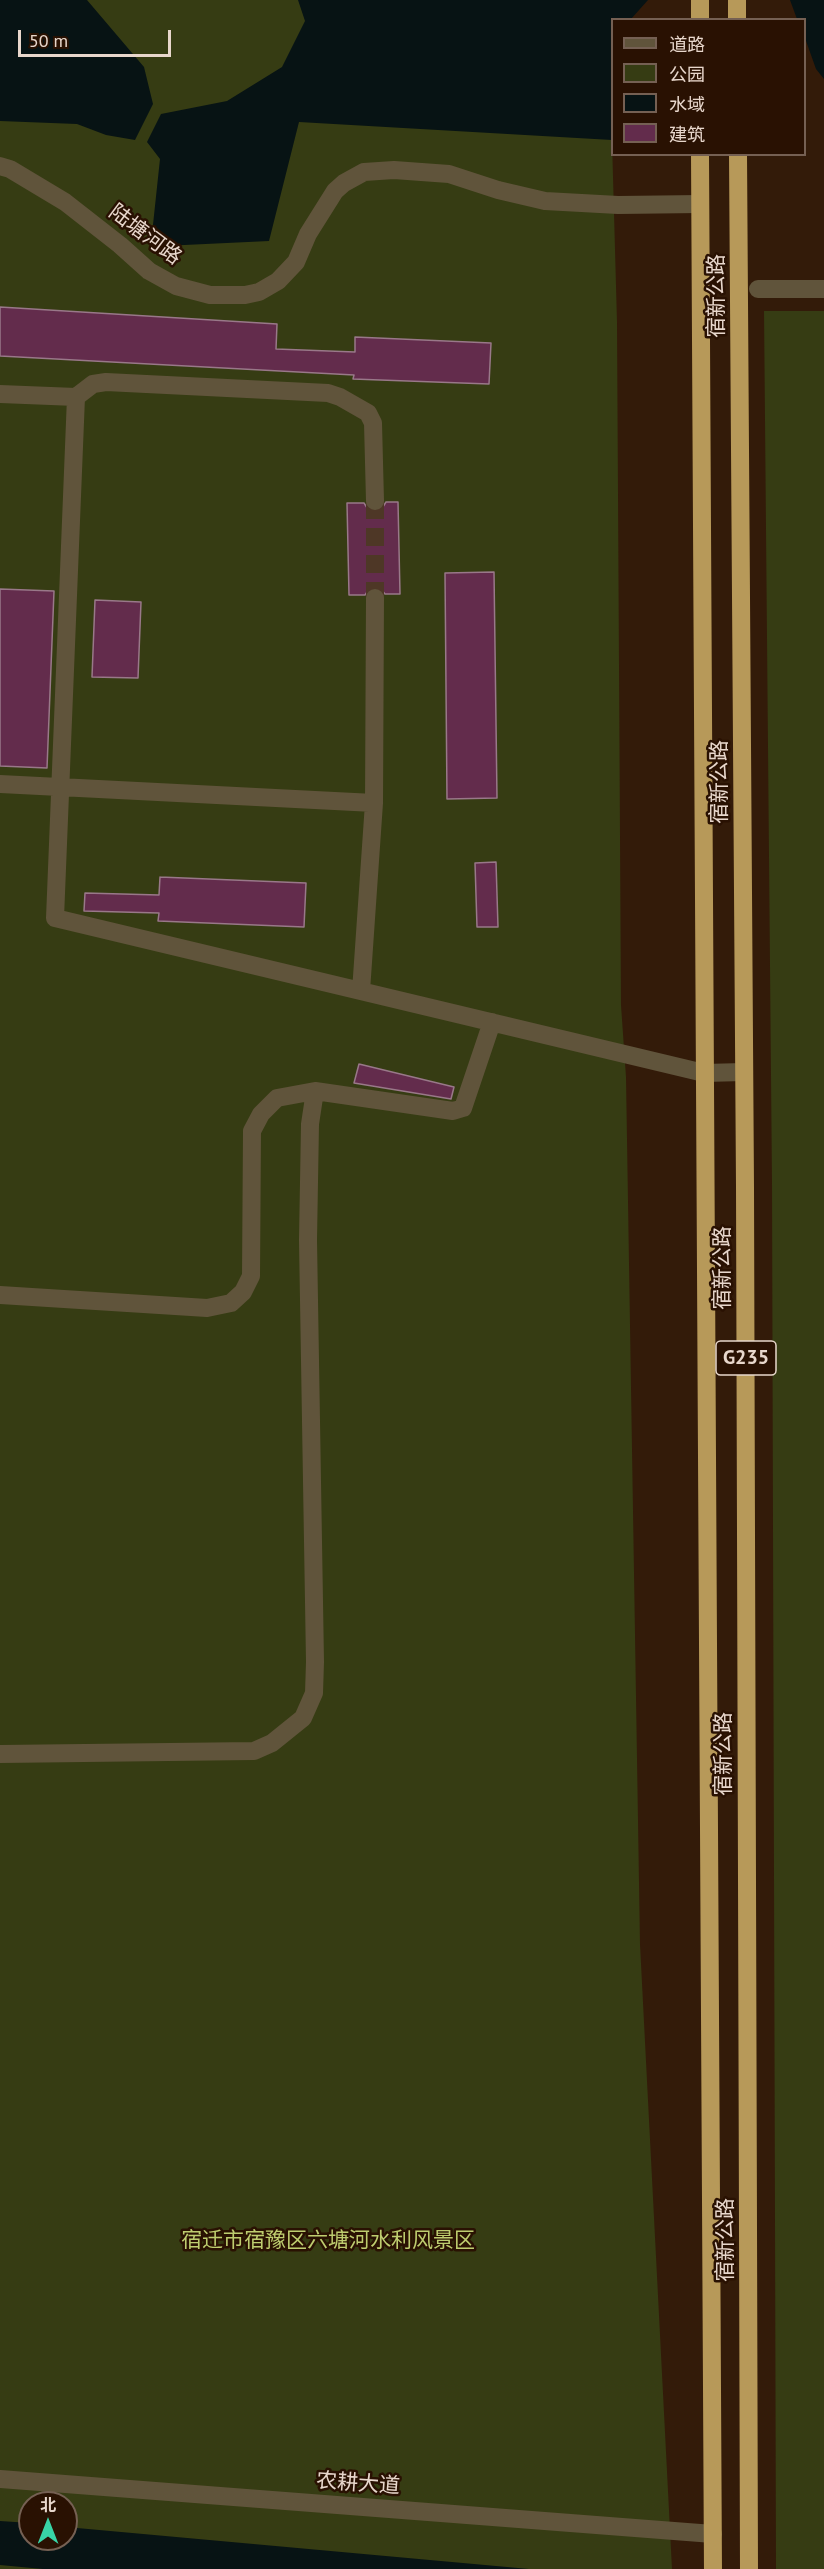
<!DOCTYPE html>
<html>
<head>
<meta charset="utf-8">
<style>
	body { margin:0 }
	#map { position:relative; width:824px; height:2569px; overflow:hidden; background:#331b09; font-family:"PT Sans","Noto Sans SC",sans-serif }
	canvas { display:block }
	.legend { position:absolute; left:611px; top:18px; width:195px; height:138px; box-sizing:border-box; background:#291102; border:2px solid #756053; margin:0; padding:8px 10px; list-style:none; font-size:18px; color:#e8d7cc }
	.legend li { display:flex; align-items:center; gap:12px; height:30px }
	.legend b { width:30px; border:2px solid #756053 }
	.north { position:absolute; left:18px; top:2491px; width:60px; height:60px; box-sizing:border-box; background:#291102; border:2px solid #756053; border-radius:50%; rotate:0deg; font-size:16px; font-weight:700; line-height:24px; text-align:center; color:#e8d7cc }
	.north::after { content:''; display:block; margin:auto; width:21px; height:27px; background:#38d4a6; clip-path:polygon(50% 0,100% 100%,50% 72%,0 100%) }
	.scale { position:absolute; left:18px; top:30px; width:153px; height:27px; box-sizing:border-box; border:3px solid #e8d7cc; border-top:0; padding-left:8px; font-size:18px; line-height:21px; white-space:nowrap; color:#e8d7cc; -webkit-text-stroke:4px #291102; paint-order:stroke }
</style>
</head>
<body>
<div id="map">
<canvas width="824" height="2569"></canvas>
<ul class="legend">
<li><b style="height:8px;background:#60543b"></b>道路</li>
<li><b style="height:16px;background:#363c13"></b>公园</li>
<li><b style="height:16px;background:#071314"></b>水域</li>
<li><b style="height:16px;background:#632c4c"></b>建筑</li>
</ul>
<div class="north">北</div>
<div class="scale">50 m</div>
</div>
<script>
const g = document.querySelector('canvas').getContext('2d');
g.lineJoin = 'round';
function fill(path, color) { g.fillStyle = color; g.fill(path, 'evenodd'); }
const toPath = rows => new Path2D(rows.map(r => 'M' + r).join(''));
function strokePath(path, color, width, dash) { g.strokeStyle = color; g.lineWidth = width; g.lineCap = dash ? 'butt' : 'round'; g.setLineDash(dash || []); g.stroke(path); }
function label(font, color, halo, rows, align = 'center') {
  g.font = font + ' "PT Sans","Noto Sans SC",sans-serif'; g.lineWidth = 5; g.setLineDash([]); g.textBaseline = 'middle'; g.strokeStyle = halo; g.fillStyle = color; for (const [text, x, y, turn = 0] of rows) {
    g.save(); g.translate(x, y); g.rotate((+turn || 0) * Math.PI / 180); g.textAlign = isNaN(turn) ? turn : align; if (halo) g.strokeText(text, 0, 0); g.fillText(text, 0, 0); g.restore();
  }
}
const green = toPath([
	[0,0,616,0,612,20,612,140,617,322,621,1005,626,1077,640,1944,672,2569,0,2569],
	[30,2503,66,2503,66,2539,30,2539],
	[764,311,824,311,824,2569,776,2569,772,1184]
]);
const water = toPath([
	[0,0,87,0,144,67,153,104,135,140,106,135,77,124,0,121],
	[298,0,648,0,631,19,612,20,612,140,299,122,269,241,163,246,152,234,160,159,147,142,161,114,227,101,282,67,305,21],
	[790,0,824,0,824,79,816,69,805,38,804,20,797,19],
	[0,2521,30,2523,30,2539,66,2539,66,2527,529,2569,43,2569,0,2565]
]);
const building = toPath([
	[0,307,277,324,276,349,355,352,355,337,491,343,489,384,353,379,354,375,0,356,0,307],
	[386,502,398,502,400,594,385,594,381,589,374,587,369,589,365,595,349,595,347,503,364,503,369,511,376,512,381,510,386,502],
	[494,572,497,798,447,799,445,573,494,572],
	[0,589,54,591,47,768,0,766,0,589],
	[95,600,141,602,138,678,92,677,95,600],
	[496,862,498,927,477,927,475,863,496,862],
	[160,877,306,883,304,927,158,921,159,913,84,911,85,893,159,895,160,877],
	[359,1064,454,1087,451,1099,354,1083,359,1064]
]);
const minorTunnel = toPath([
	[375,501,375,598]
]);
const minor = toPath([
	[0,166,10,169,65,202,120,245,149,271,176,286,210,295,245,295,259,292,278,281,296,262,308,234,335,191,344,183,364,172,394,170,449,174,498,190,545,201,618,205,700,204],
	[758,289,824,289],
	[0,394,76,397],
	[375,501,373,423,368,413,340,397,328,393,106,382,93,384,76,397,55,918,704,1073,744,1072],
	[0,784,374,803,361,991],
	[374,803,375,598],
	[0,1295,207,1308,231,1303,243,1292,251,1276,252,1131,261,1114,277,1098,315,1091],
	[0,1754,254,1751,272,1743,303,1718,314,1693,315,1662,308,1240,310,1124,315,1091,453,1111,463,1108,492,1022],
	[0,2479,713,2534]
]);
const highway = toPath([
	[700,0,700,20],
	[737,0,737,20],
	[700,154,713,2569],
	[738,154,745,1187,749,2569]
]);
const shields = [
	[746,1358,60]
];
const shieldNames = [
	["G235",746,1358]
];
const streetNames = [
	["陆塘河路",145,235,37],
	["宿新公路",717,296,-90],
	["宿新公路",720,782,-90],
	["宿新公路",723,1268,-90],
	["宿新公路",724,1754,-90],
	["宿新公路",726,2240,-90],
	["农耕大道",358,2484,4]
];
const parkNames = [
	["宿迁市宿豫区六塘河水利风景区",328,2241]
];
fill(green, '#363c13');
fill(water, '#071314');
fill(building, '#632c4c');
strokePath(building, '#997889', 1.5);
strokePath(minorTunnel, '#4e3726', 18, [18, 9]);
strokePath(minor, '#60543b', 18);
strokePath(highway, '#b79959', 18);
for (const [x, y, w] of shields) { const box = new Path2D(); box.roundRect(x - w / 2, y - 17, w, 34, 4.5); g.fillStyle = '#291102'; g.fill(box); strokePath(box, '#e8d7cc', 1.5); }
label('bold 20px', '#e8d7cc', null, shieldNames);
label('21px', '#e8d7cc', '#291102', streetNames);
label('21px', '#becd6f', '#291102', parkNames);
</script>
</body>
</html>
